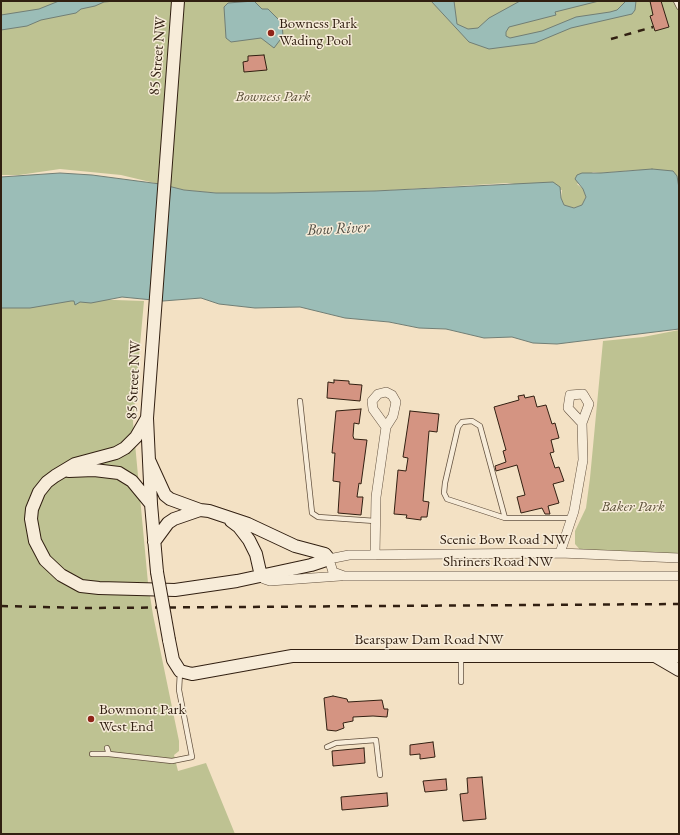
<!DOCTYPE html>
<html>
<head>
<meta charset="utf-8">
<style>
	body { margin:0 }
	#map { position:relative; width:680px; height:835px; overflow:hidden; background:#f3e1c4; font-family:"EB Garamond",serif }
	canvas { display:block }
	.frame { position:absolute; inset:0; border:2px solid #311f11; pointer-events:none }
</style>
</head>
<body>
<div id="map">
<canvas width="680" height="835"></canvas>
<div class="frame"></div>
</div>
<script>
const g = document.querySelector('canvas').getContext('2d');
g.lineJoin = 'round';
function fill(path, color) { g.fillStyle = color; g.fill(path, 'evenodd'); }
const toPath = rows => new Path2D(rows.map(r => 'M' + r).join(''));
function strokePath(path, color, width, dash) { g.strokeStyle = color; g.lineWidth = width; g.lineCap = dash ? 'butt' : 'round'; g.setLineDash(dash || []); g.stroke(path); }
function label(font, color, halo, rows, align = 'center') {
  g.font = font + ' "EB Garamond",serif'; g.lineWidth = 3; g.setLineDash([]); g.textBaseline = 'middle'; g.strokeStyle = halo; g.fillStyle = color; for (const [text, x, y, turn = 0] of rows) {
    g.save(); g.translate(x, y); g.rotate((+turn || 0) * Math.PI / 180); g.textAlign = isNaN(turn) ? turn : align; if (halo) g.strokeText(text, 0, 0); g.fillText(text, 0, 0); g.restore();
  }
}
const green = toPath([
	[1,1,679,1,679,188,677,176,636,170,601,173,593,172,577,184,583,189,586,197,582,205,574,208,564,205,561,198,562,190,507,183,343,193,216,193,184,190,121,175,60,169,19,175,1,175],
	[1,296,144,301,133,422,148,583,153,615,179,741,179,751,174,755,178,771,206,763,235,834,1,834],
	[679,330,679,555,582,552,575,544,575,531,586,508,590,478,603,341,643,337]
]);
const water = toPath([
	[59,1,115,1,104,2,95,6,81,9,76,13,41,20,27,26,1,30,1,15,39,9,59,1],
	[254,1,262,9,268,9,282,23,283,36,274,48,261,38,231,42,226,38,224,7,228,3,254,1],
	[431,1,454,1,457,24,468,29,478,28,489,18,520,1,599,1,555,12,556,15,509,27,506,32,506,36,510,38,542,31,576,17,610,12,617,10,626,1,636,1,635,10,632,14,571,28,535,43,489,49,469,42,431,1],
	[652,169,673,171,677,176,679,188,679,329,557,344,533,343,512,337,484,338,446,329,419,328,389,322,345,318,300,307,255,308,219,304,201,298,163,301,122,297,91,303,80,302,75,305,74,301,71,301,30,308,1,308,1,177,60,173,92,175,160,184,184,190,216,193,275,193,375,191,553,182,560,187,561,198,564,205,574,208,582,205,586,197,583,189,575,179,577,175,582,173,601,173,652,169]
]);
const building = toPath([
	[650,1,661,1,669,27,655,31,650,16,653,15,650,1],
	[264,55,267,70,244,72,243,62,248,61,248,56,264,55],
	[334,380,349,381,349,384,362,385,360,401,327,398,328,382,334,383,334,380],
	[524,395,525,398,534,396,537,407,546,405,552,424,555,423,559,438,551,440,554,452,550,453,555,468,559,467,564,481,553,484,559,503,548,506,550,514,545,514,542,508,521,513,517,497,525,495,517,465,496,471,495,466,506,462,503,451,506,450,494,407,519,400,518,396,524,395],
	[361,409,359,424,354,423,353,436,354,439,367,440,361,484,359,483,357,497,363,497,361,515,338,513,340,482,333,481,335,453,332,453,336,411,361,409],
	[410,411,439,414,437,432,429,431,423,501,429,502,427,517,421,517,421,520,406,518,407,515,394,514,398,470,406,471,408,458,403,457,410,411],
	[333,696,347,699,348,702,382,700,384,709,388,709,387,717,373,716,353,717,353,721,343,723,344,728,336,731,327,730,324,698,333,696],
	[433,742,435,757,420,759,420,754,410,755,410,745,433,742],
	[364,748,365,763,333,766,332,751,364,748],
	[482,777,486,819,463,821,460,794,468,793,467,778,482,777],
	[446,779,447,790,425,792,423,781,446,779],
	[387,793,388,806,342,810,341,797,387,793]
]);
const lane = toPath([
	[676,1,679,7],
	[300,401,312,513,318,517,375,521],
	[505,518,480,426,472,421,462,422,458,427,445,483,444,493,447,499,505,518,572,518],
	[461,658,461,682],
	[327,747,336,743,376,740,380,775],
	[107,748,109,754,172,761,192,757,179,690,180,672],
	[92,754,109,754]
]);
const street = toPath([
	[560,553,574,511,583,460,582,423,589,404,583,394,570,395,568,408,582,423],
	[375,555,376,497,386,427,393,416,396,402,392,395,386,392,378,394,372,401,373,409,386,427],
	[679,558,560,553,349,555,329,559,333,572,344,576,679,576],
	[261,576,264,579,270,581,340,576]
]);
const secondary = toPath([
	[147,418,136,437,125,448,116,453,75,464,55,476,47,482,39,492,32,509,31,519,35,541,45,560,61,575,81,586,99,588,175,590,237,581,311,565,329,559,325,554,295,546,248,524,209,511,200,510,170,499,165,495,149,460],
	[69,471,94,470,119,473,132,481,151,504],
	[231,521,239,527,249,540,256,554,261,576],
	[154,542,168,523,174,519,200,510],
	[157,572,151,504,147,418,178,1],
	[169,640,173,660,180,671,192,674,292,656,679,656],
	[655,656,679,670]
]);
const rail = toPath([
	[611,39,653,27],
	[1,606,87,608,679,604]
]);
const secondaryBridge = toPath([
	[157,572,169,640]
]);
const markers = [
	[271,33,4,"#8f2418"],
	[91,719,4,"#8f2418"]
];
const poiNames = [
	["Bowness Park",279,24],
	["Wading Pool",279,41],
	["Bowmont Park",99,710],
	["West End",99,727]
];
const streetNames = [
	["85 Street NW",158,56,-85],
	["85 Street NW",134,380,-87],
	["Scenic Bow Road NW",504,540],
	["Shriners Road NW",498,562],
	["Bearspaw Dam Road NW",429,640]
];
const parkNames = [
	["Bowness Park",273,97],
	["Baker Park",633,507]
];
const waterNames = [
	["Bow River",338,229,-3]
];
fill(green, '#bec292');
fill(water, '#9bbdb7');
strokePath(water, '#717e75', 1);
fill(building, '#d49482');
strokePath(building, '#311f11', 1);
strokePath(lane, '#62503e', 6);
strokePath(street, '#62503e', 10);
strokePath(secondary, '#311f11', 14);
strokePath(lane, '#f7ecd9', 4.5);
strokePath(street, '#f7ecd9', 9);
strokePath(secondary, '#f7ecd9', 12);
strokePath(rail, '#311f11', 2.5, [7, 7]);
strokePath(secondaryBridge, '#311f11', 14, []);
strokePath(secondaryBridge, '#f7ecd9', 12);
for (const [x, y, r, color] of markers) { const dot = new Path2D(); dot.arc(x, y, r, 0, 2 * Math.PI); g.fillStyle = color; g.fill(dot); strokePath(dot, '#f7ecd9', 1.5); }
label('15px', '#311f11', '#f7ecd9', poiNames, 'left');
label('15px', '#311f11', '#f7ecd9', streetNames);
label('italic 15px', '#5b5038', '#f7ecd9', parkNames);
label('italic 16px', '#514e43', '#f7ecd9', waterNames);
</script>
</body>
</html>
